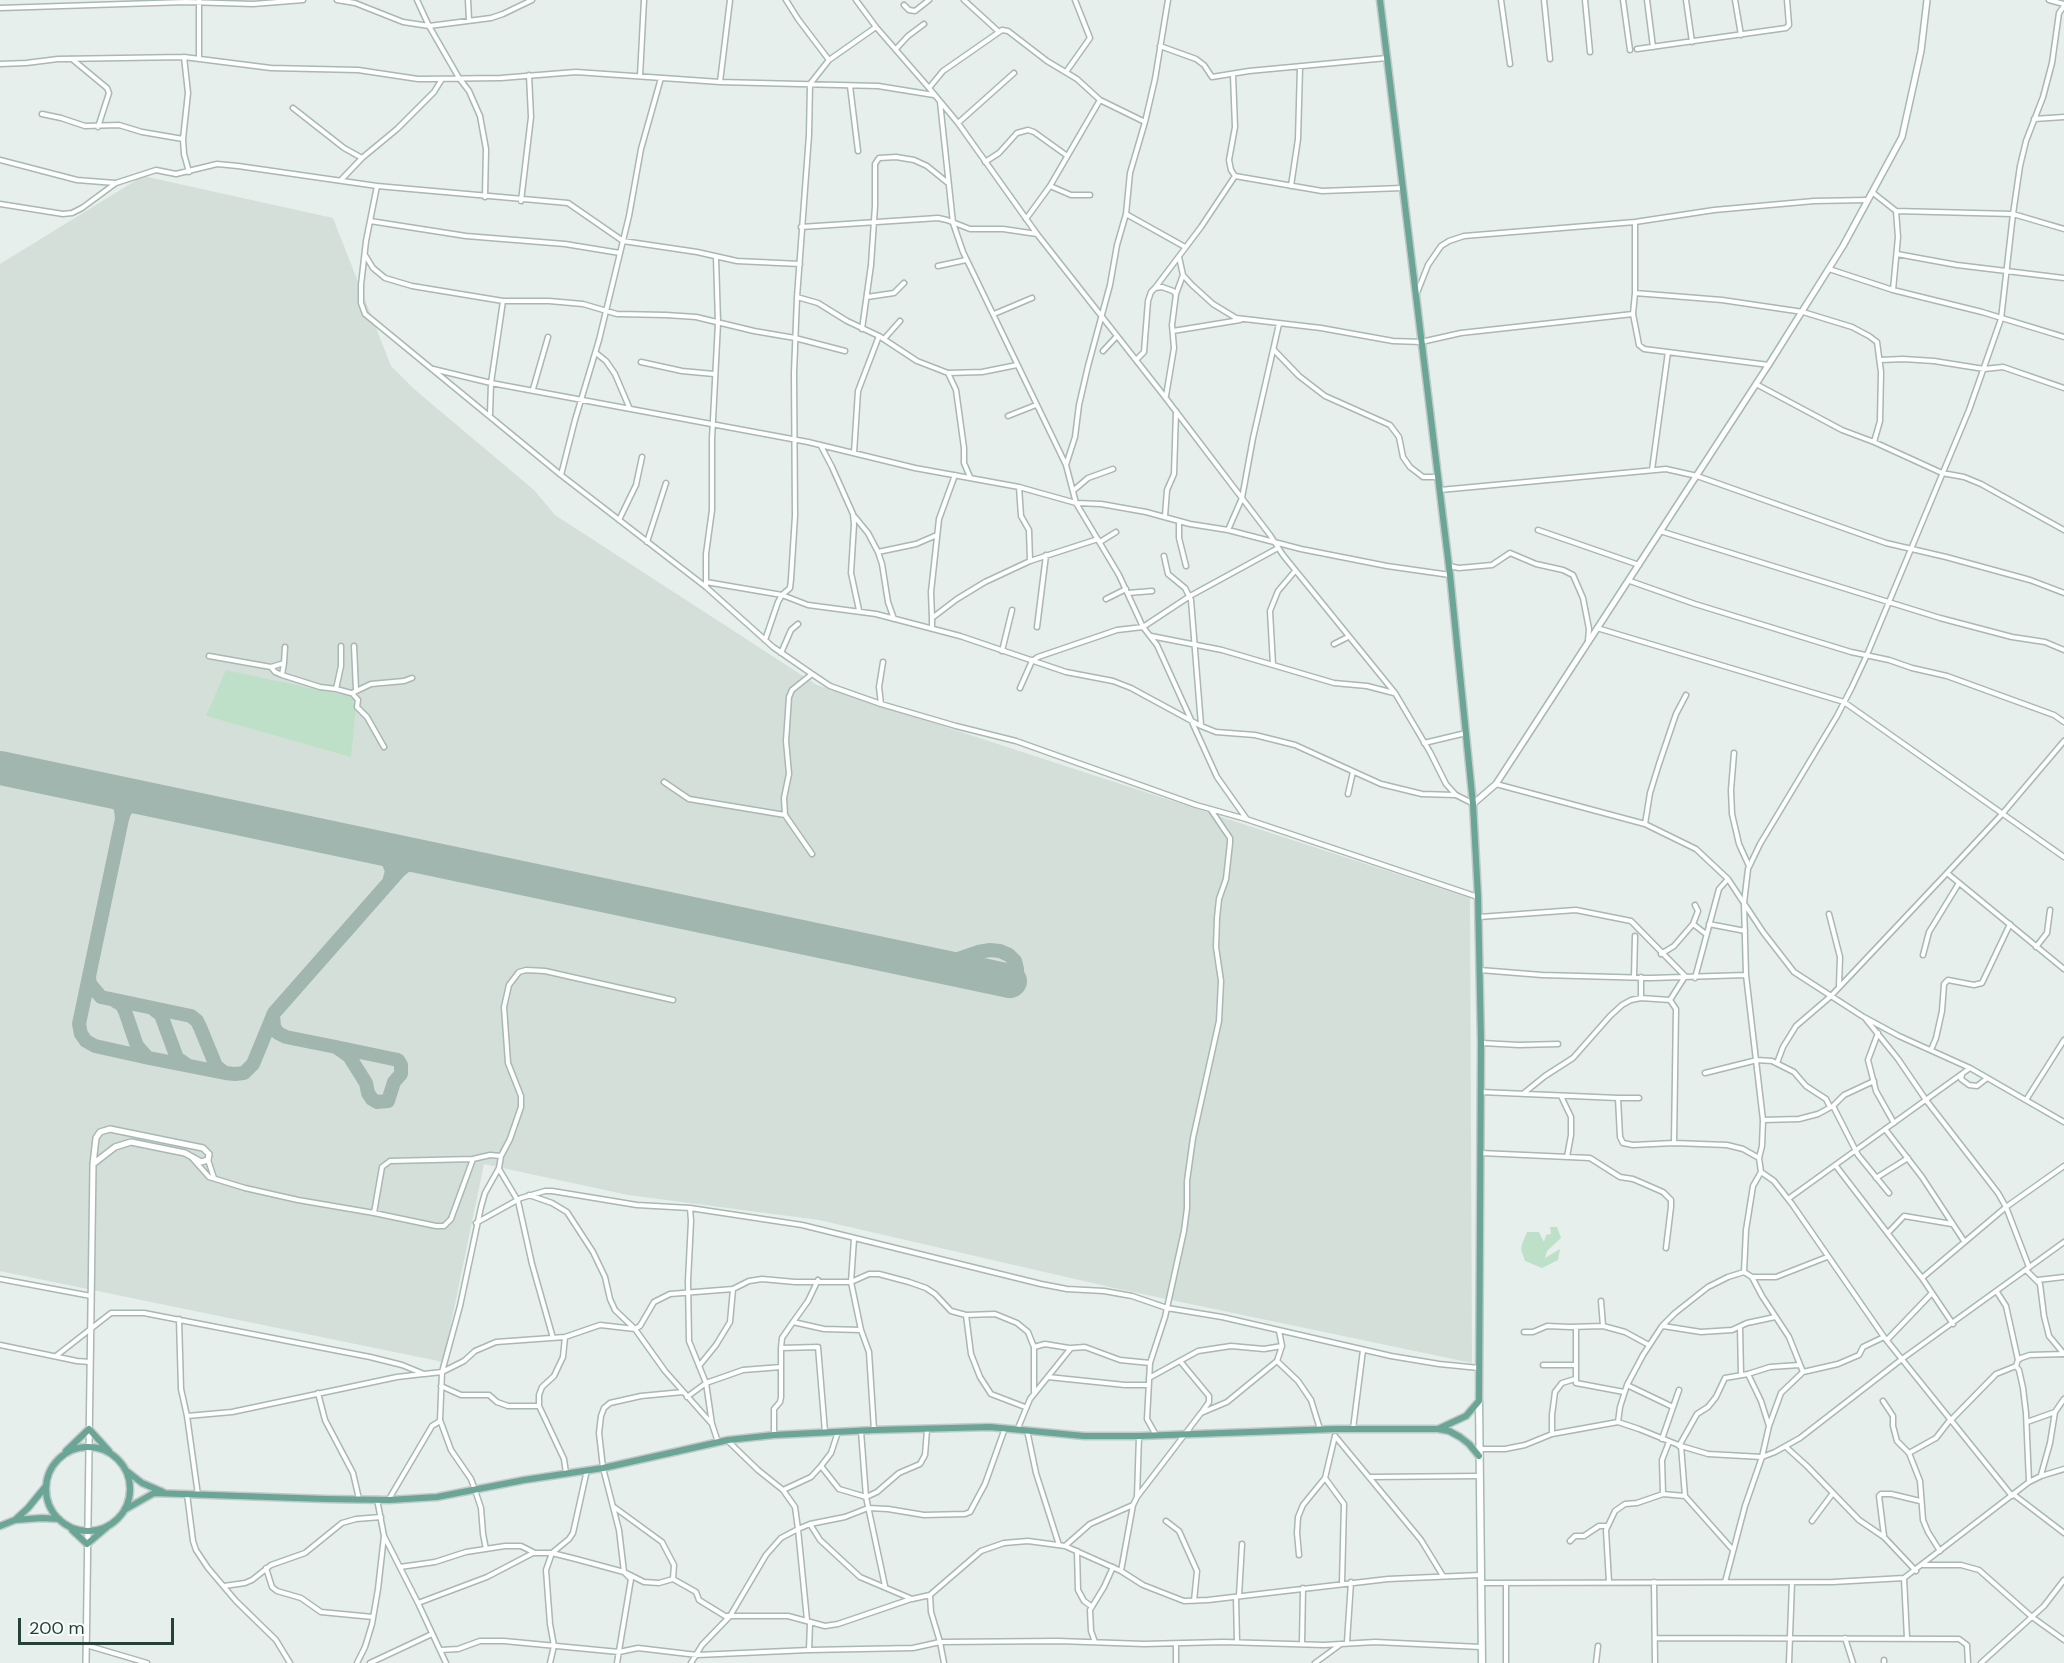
<!DOCTYPE html>
<html>
<head>
<meta charset="utf-8">
<style>
	body { margin:0 }
	#map { position:relative; width:2064px; height:1663px; overflow:hidden; background:#e6efeb; font-family:"DM Sans",sans-serif }
	canvas { display:block }
	.scale { position:absolute; left:18px; top:1618px; width:156px; height:27px; box-sizing:border-box; border:3px solid #24423a; border-top:0; padding-left:8px; font-size:18px; line-height:21px; white-space:nowrap; color:#24423a; -webkit-text-stroke:4px #f7fbf9; paint-order:stroke }
</style>
</head>
<body>
<div id="map">
<canvas width="2064" height="1663"></canvas>
<div class="scale">200 m</div>
</div>
<script>
const g = document.querySelector('canvas').getContext('2d');
g.lineJoin = 'round';
function fill(path, color) { g.fillStyle = color; g.fill(path, 'evenodd'); }
const toPath = rows => new Path2D(rows.map(r => 'M' + r).join(''));
function strokePath(path, color, width, dash) { g.strokeStyle = color; g.lineWidth = width; g.lineCap = dash ? 'butt' : 'round'; g.setLineDash(dash || []); g.stroke(path); }
const built = toPath([
	[143,176,333,218,391,366,414,389,534,490,555,515,817,685,1470,898,1472,1363,1114,1288,819,1220,628,1195,484,1164,443,1362,0,1271,0,264]
]);
const green = toPath([
	[226,670,357,698,351,757,206,716],
	[1550,1227,1557,1227,1561,1238,1547,1251,1545,1258,1560,1249,1558,1260,1542,1268,1525,1261,1521,1250,1522,1244,1527,1232,1539,1232,1544,1242,1546,1235,1551,1234]
]);
const taxiway = toPath([
	[103,790,116,799,121,809,122,819],
	[146,799,134,804,125,810,122,819,79,1024,81,1034,86,1041,95,1046,149,1058,225,1073,235,1074,244,1073,253,1064,274,1013,399,871,410,862,429,858],
	[379,848,388,860,392,871,389,882],
	[929,964,949,962,978,952,990,950,1000,951,1009,955,1015,961,1017,969,1016,976,1010,981],
	[89,977,90,984,101,997,191,1016,197,1021,200,1027,216,1066,225,1073],
	[115,1001,122,1005,125,1011,137,1046,147,1057],
	[152,1008,161,1015,177,1058,187,1065],
	[273,1015,274,1027,278,1033,286,1037,336,1047,398,1060,401,1065,401,1074,394,1082,388,1101,377,1102,372,1099,368,1093,366,1083,349,1056,336,1047]
]);
const runway = toPath([
	[0,768,1010,981]
]);
const minor = toPath([
	[337,0,355,3,403,22,429,26,491,18,503,14,532,0],
	[417,0,429,26,459,78,469,91,480,116,486,149,485,197],
	[468,0,469,20],
	[856,0,876,27,929,88,958,123,1037,234,1165,397,1270,535,1283,555,1395,693,1430,752,1446,784,1456,795,1472,803],
	[964,0,998,31],
	[1501,0,1510,64],
	[1544,0,1550,59],
	[1585,0,1590,52],
	[1623,0,1630,50],
	[1647,0,1653,47],
	[1686,0,1692,42],
	[1735,0,1741,35],
	[2049,0,2064,4],
	[904,5,909,10,915,11,929,0],
	[0,8,186,2,253,4,303,0],
	[1160,46,1196,59,1204,65,1212,77,1249,71,1387,58],
	[896,49,908,36,924,24],
	[1637,49,1786,28,1789,25,1787,0],
	[184,57,188,93,183,139,184,154,189,172],
	[199,58,199,1],
	[72,59,107,88,109,93,98,127],
	[829,60,876,27],
	[0,64,26,63,58,59,184,57,271,68,358,70,418,79,501,78,576,72,720,82,878,86,934,95],
	[1066,72,1090,38,1075,0],
	[1233,75,1235,127,1229,160,1231,170,1235,176,1322,191,1402,188],
	[640,76,644,0],
	[720,82,730,0],
	[850,86,858,151],
	[929,88,943,71,1002,30,1008,31,1047,61,1077,79,1100,100,1050,186,1026,219],
	[940,102,953,223,963,252,1066,465,1076,503,1119,575,1143,627,1157,645,1217,777,1246,818],
	[293,108,344,148,362,158,341,180],
	[42,114,61,118,85,126,119,125,142,132,183,139],
	[2034,119,2064,117],
	[1145,122,1155,79,1168,0],
	[958,123,1014,73],
	[362,158,397,129,434,92,442,79],
	[0,160,77,180,115,183],
	[985,162,999,153,1017,133,1028,130,1034,132,1066,155],
	[377,186,366,241,361,285,361,303,365,314,561,475,706,587,773,647,812,674,830,686,881,704,956,726,1016,741,1196,805,1246,819,1478,897],
	[1050,186,1071,195,1090,195],
	[1291,186,1298,139,1300,67],
	[1872,192,1896,211,1898,237,1893,290],
	[521,201,531,117,529,75],
	[0,204,63,214,72,213,82,208,116,183,156,170,176,174,217,164,238,166,377,186,568,203,623,241,697,252,737,261,800,264],
	[1896,211,2013,214,2064,229],
	[1126,214,1185,247],
	[370,221,466,236,565,244,620,253],
	[1635,222,1635,293,1633,314,1639,345,1644,349,1769,365],
	[801,227,938,218,947,220,970,229,1003,229,1037,234],
	[1897,254,1957,265,2064,278],
	[365,255,373,268,385,278,412,286,503,301,549,301,583,304,617,314,666,315,696,317,754,331,795,338,845,351],
	[1179,257,1183,275,1192,285,1213,304,1236,318,1321,328,1393,341,1421,342,1461,333,1633,314],
	[938,266,966,260],
	[1829,269,1893,290,1982,312,2064,337],
	[1155,288,1201,227,1235,176],
	[1417,293,1428,265,1441,246,1449,241,1464,236,1635,222,1714,210,1814,201,1868,200],
	[1635,293,1722,300,1803,312,1852,327,1869,336,1877,342,1881,372,1880,421,1874,442],
	[1176,294,1183,275],
	[797,297,818,303,847,321,879,336,917,361,948,373,982,372,1017,365],
	[867,297,894,293,904,283],
	[994,314,1032,298],
	[862,329,871,265,875,206,875,164,879,158,896,157,914,160,927,166,948,183],
	[1173,331,1240,320],
	[884,339,900,321],
	[1274,350,1299,376,1325,396,1390,425,1399,437,1403,457,1410,467,1423,477,1438,477],
	[1103,351,1117,336],
	[596,353,606,361,615,374,629,407],
	[1136,360,1144,352,1148,301,1151,292,1155,288,1162,287,1173,291,1176,294,1172,325,1174,348,1166,396],
	[1880,360,1903,359,1934,361,1984,369,2003,367,2064,388],
	[641,362,682,371,714,374],
	[433,369,491,383,808,442,915,468,1019,487,1076,503,1101,504,1146,512,1190,524,1228,530,1301,549,1387,566,1450,575],
	[948,373,956,390,964,448,964,463,970,477],
	[1756,384,1842,430,1874,442,1942,473,1964,477,1981,484,2064,530],
	[533,389,548,337],
	[490,414,491,383,503,301],
	[1008,416,1036,405],
	[821,446,832,467,853,514,854,524,851,573,859,610],
	[854,453,858,391,879,336],
	[1066,465,1075,437,1079,405,1088,366,1110,285,1117,245,1126,214,1130,173,1145,122,1100,100],
	[1652,470,1668,352],
	[561,475,575,420,599,340,629,216,641,149,661,78],
	[1019,487,1021,516,1029,530,1030,561],
	[1074,490,1088,478,1113,469],
	[1440,490,1666,469,1697,476,1886,543,1946,557,2030,580,2064,593],
	[854,516,868,533,878,552,882,564,888,602,894,619],
	[1165,516,1167,490,1174,474,1176,411],
	[619,520,636,485,642,457],
	[1179,521,1179,538,1186,566],
	[1228,530,1242,498,1253,438,1279,324],
	[1538,530,1639,565],
	[1660,531,1940,618,2012,637,2045,642,2064,650],
	[647,542,666,483],
	[1100,542,1116,532],
	[878,552,916,544,937,535],
	[1164,556,1168,574,1185,588,1191,600,1201,725],
	[1449,566,1459,568,1492,565,1510,553,1536,564,1563,570,1573,575,1583,598,1589,629,1588,641],
	[1630,581,1695,604,1851,652,1889,660,1912,668,1947,676,2054,715,2064,722],
	[706,582,706,554,712,510,712,439,718,323,716,257],
	[706,587,706,582,782,595,790,588,791,579,795,516,794,373,797,297,809,135,810,84,829,60,798,19,786,0],
	[1128,593,1152,591],
	[1106,599,1126,589],
	[932,618,931,592,939,519,955,475],
	[1037,627,1046,555],
	[932,628,932,618,957,599,985,582,1030,561,1098,539],
	[1597,628,1844,702,2064,857],
	[1151,636,1222,650,1334,683,1367,686,1394,693],
	[765,640,778,602,782,595,808,605,876,614,960,636,1066,672,1113,681,1131,688,1201,726,1216,732,1255,735,1295,745,1381,784,1422,794,1455,795],
	[1334,644,1348,637],
	[341,646,341,666,336,689,351,693],
	[354,646,356,690],
	[1002,651,1012,610],
	[781,653,791,630,798,624],
	[209,656,271,667,275,672,282,675,320,687,336,689],
	[284,663,285,647],
	[1273,665,1270,611,1278,591,1295,571],
	[271,667,284,663,282,675],
	[812,674,792,690,789,697,786,741,789,774,784,798,785,815,812,854],
	[1020,688,1032,661,1038,657,1117,630,1143,627,1190,596,1278,548],
	[881,704,879,687,883,662],
	[1424,743,1466,733],
	[384,747,367,717,357,707,358,700,352,693,371,684,404,681,412,678],
	[1734,753,1731,790,1732,814,1739,844,1749,866],
	[664,782,689,799,785,815],
	[1496,784,1645,824,1696,849,1728,879,1763,932,1794,972,1862,1016,1899,1036,1970,1068,2064,1122],
	[1348,794,1353,772],
	[1645,824,1650,793,1659,764,1676,714,1686,695],
	[1947,873,2064,969],
	[1829,914,1840,957,1839,986],
	[1479,917,1576,910,1631,921,1686,977],
	[1693,924,1706,934],
	[1709,924,1745,931],
	[2036,947,2047,933,2050,910],
	[1661,954,1674,946,1693,924,1698,911,1695,905],
	[1923,955,1929,932,1959,883],
	[1480,970,1542,975,1651,978,1746,975],
	[1634,977,1635,936],
	[1695,978,1719,889,1728,879],
	[1641,998,1641,977],
	[1670,1000,1676,1009,1674,1143],
	[1865,1018,1898,1059,1926,1100,1998,1193,2006,1207,2029,1267],
	[1878,1033,1868,1060,1876,1091,1894,1123],
	[1482,1043,1519,1045,1558,1044],
	[1931,1050,1936,1038,1942,1011,1944,984,1948,980,1974,985,1982,983,2010,924],
	[1777,1063,1783,1047,1796,1026,1831,996,1947,873,2003,813,2064,741],
	[1705,1073,1757,1060,1772,1061,1794,1072,1806,1086,1826,1099,1830,1107],
	[1962,1075,1961,1079,1969,1085,1977,1086,1986,1079],
	[1481,1092,1618,1098,1620,1137,1623,1143,1633,1145,1674,1143,1727,1145,1743,1149,1759,1158],
	[1524,1093,1545,1076,1573,1058,1610,1016,1622,1005,1631,1000,1641,998,1670,1000,1684,978],
	[1561,1096,1571,1117,1571,1135,1567,1157],
	[1618,1098,1639,1098],
	[2026,1100,2064,1040],
	[1833,1106,1858,1155,1889,1193],
	[1763,1120,1799,1119,1818,1114,1833,1106,1844,1095,1874,1081],
	[1885,1129,1922,1177,1964,1241],
	[1481,1153,1590,1158,1620,1177,1633,1179,1663,1192,1671,1200,1671,1207,1666,1248],
	[193,1159,209,1177,245,1188,298,1200,374,1213,436,1226,444,1226,451,1219,473,1159],
	[208,1160,214,1178],
	[1836,1166,1922,1278,1953,1324],
	[499,1169,518,1201,532,1264,553,1338],
	[1761,1172,1774,1181,1792,1204,1884,1337,2012,1496],
	[1876,1178,1908,1158],
	[529,1195,552,1203,567,1212,593,1252,605,1277,610,1299,615,1310,635,1329,665,1371,712,1424],
	[1788,1199,1970,1068],
	[690,1208,691,1221,688,1281,689,1341,706,1383,712,1424,718,1442],
	[374,1213,382,1167,390,1161,473,1159,490,1155,501,1156],
	[476,1223,521,1198,545,1191,552,1191,637,1205,690,1208,802,1225,1041,1284,1067,1289,1104,1291,1132,1296,1167,1308,1222,1317,1391,1356,1439,1364,1479,1368],
	[1888,1233,1904,1216,1952,1224],
	[854,1239,851,1282,861,1330,869,1352,874,1430],
	[2026,1270,2040,1284,2044,1316,2049,1336,2064,1354],
	[1744,1272,1752,1277,1776,1277,1827,1257],
	[1752,1277,1762,1296,1789,1337,1803,1372],
	[1922,1278,2006,1207,2064,1166],
	[0,1279,91,1296],
	[2038,1280,2064,1277],
	[1997,1292,2006,1306,2018,1360],
	[1601,1301,1603,1326],
	[966,1315,971,1354,980,1377,991,1394,1025,1407],
	[179,1319,181,1389,187,1416,232,1412,397,1377,423,1374],
	[793,1322,808,1301,818,1280],
	[1663,1326,1701,1332,1732,1330,1747,1323,1775,1317],
	[1576,1327,1576,1383,1624,1392],
	[1740,1327,1741,1375],
	[1524,1332,1533,1332,1547,1326,1570,1327,1603,1326,1625,1332,1649,1345],
	[565,1337,563,1357,554,1376,542,1387,539,1395,539,1406,564,1459,566,1473],
	[1887,1340,1932,1293],
	[0,1345,77,1361,90,1362],
	[1034,1347,1045,1344,1069,1348],
	[781,1348,782,1338,793,1322,824,1329,861,1330],
	[56,1356,111,1313,144,1313,370,1357,402,1365,424,1374,442,1372,460,1306,481,1207,485,1193,499,1168,501,1156,510,1139,521,1107,521,1096,508,1063,504,1007,509,985,519,972,526,970,545,971,673,1000],
	[1180,1361,1209,1396,1209,1402,1202,1412],
	[1277,1361,1298,1381,1311,1400,1320,1429],
	[1543,1365,1575,1365],
	[699,1366,716,1345,730,1322,733,1289],
	[2016,1366,2019,1370,2023,1388,2026,1413,2029,1482],
	[1748,1374,1761,1401,1769,1426],
	[1048,1377,1125,1385,1148,1385],
	[1149,1378,1198,1351,1231,1346,1264,1349,1282,1346],
	[1627,1385,1673,1407],
	[441,1386,461,1395,489,1395,497,1402,508,1406,539,1406],
	[318,1393,325,1420,353,1473,359,1499],
	[687,1397,706,1383,726,1376,743,1370,781,1367],
	[1883,1401,1893,1416,1893,1426,1897,1441,1909,1453,1920,1481,1923,1520,1928,1532,1940,1551],
	[187,1416,198,1495],
	[1951,1420,1996,1374,2016,1366,2018,1360,2021,1358,2030,1355,2064,1354],
	[1618,1422,1620,1407,1627,1385,1643,1355,1662,1326,1675,1313,1708,1287,1728,1277,1744,1272,1746,1230,1753,1186,1761,1172,1759,1158,1762,1146,1763,1120,1746,975,1744,903,1748,869,1760,844,1837,716,1852,687,1866,657,1969,410,2001,319,2013,214,2020,166,2026,141,2043,97,2052,63,2059,13,2064,6],
	[2027,1422,2055,1412],
	[1018,1428,1030,1399,1071,1348,1085,1347,1120,1360,1150,1363],
	[1353,1429,1363,1350],
	[1027,1430,1036,1473,1059,1545],
	[861,1431,866,1497,885,1586],
	[774,1434,774,1409,780,1402,781,1397,781,1348,818,1347,825,1432],
	[1552,1434,1552,1415,1555,1392,1562,1383,1575,1379],
	[1156,1435,1147,1419,1150,1363,1165,1317,1184,1231,1187,1208,1187,1181,1193,1138,1219,1021,1221,981,1216,947,1217,918,1219,899,1226,879,1230,843,1230,838,1211,810],
	[1335,1436,1421,1540,1443,1576],
	[1335,1436,1325,1478,1344,1504,1342,1583],
	[1662,1439,1679,1390],
	[728,1441,758,1470,783,1490,795,1507,798,1529,810,1524,820,1540,860,1577,912,1599,930,1595,981,1551,1004,1543,1028,1541,1065,1546,1121,1571,1143,1585,1184,1601,1208,1600,1388,1579,1480,1575],
	[1679,1446,1697,1414,1708,1407,1716,1397,1725,1378,1748,1374,1770,1367,1799,1365],
	[1681,1446,1685,1496,1733,1550],
	[1786,1447,1807,1466,1859,1520,1884,1537,1916,1571],
	[1479,1449,1505,1449,1525,1445,1552,1434,1618,1422,1639,1429,1681,1446,1708,1454,1762,1457,1775,1452,1800,1438,1902,1359,2064,1242],
	[1909,1453,1936,1438,1950,1420],
	[821,1466,839,1489,866,1497,877,1492,899,1473,920,1464,925,1455,927,1430],
	[2041,1475,2050,1443,2055,1412,2064,1399],
	[1370,1477,1479,1476],
	[783,1490,811,1477,821,1466,831,1453,838,1432],
	[187,1494,193,1541,196,1550,208,1568,236,1601,276,1640,290,1663],
	[1663,1494,1662,1460,1669,1442],
	[2013,1494,2064,1533],
	[1137,1497,1201,1413,1227,1402,1277,1361,1282,1346,1279,1331],
	[377,1499,384,1536,418,1603,446,1663],
	[389,1499,432,1426,440,1421],
	[614,1507,662,1542,674,1565,673,1579,696,1592,699,1600,725,1616,788,1616,825,1626,838,1624,911,1599],
	[1166,1521,1179,1531,1197,1571,1194,1601],
	[1812,1521,1833,1493],
	[810,1524,845,1517,868,1508,888,1509,924,1515,965,1514,970,1512,985,1484,1005,1428],
	[1884,1536,1879,1496,1881,1494,1891,1494,1920,1501],
	[1570,1541,1575,1536,1584,1536,1599,1526,1607,1526],
	[1065,1546,1090,1524,1133,1505],
	[486,1549,483,1534,481,1508,475,1490,471,1479,451,1450,440,1420,442,1372,464,1361,475,1351,496,1342,565,1337,600,1325,635,1329,640,1326,654,1302,670,1294,733,1289,749,1281,762,1279,795,1282,851,1282,869,1274,879,1274,909,1282,926,1288,935,1294,951,1311,966,1315,995,1314,1017,1323,1028,1332,1034,1347,1034,1392],
	[1077,1551,1078,1590,1084,1601,1091,1606],
	[1299,1555,1297,1533,1298,1517,1303,1505,1325,1478],
	[1923,1565,1961,1565,1979,1570,2032,1617,2064,1640],
	[400,1567,435,1562,466,1552,505,1546,521,1546,533,1552],
	[266,1568,272,1587,277,1591,301,1598,321,1612,373,1617],
	[1121,1571,1133,1505,1137,1497,1139,1436],
	[1904,1578,1907,1638],
	[1609,1582,1606,1530,1615,1511,1625,1504,1637,1503,1663,1494,1685,1496],
	[1654,1582,1655,1663],
	[1725,1582,1745,1506,1762,1457,1769,1426,1781,1393,1803,1372,1838,1364,1859,1355,1863,1347,1884,1337],
	[1481,1583,1833,1582,1904,1578,2029,1482,2041,1476,2064,1469],
	[1506,1583,1506,1663],
	[224,1586,245,1583,252,1580,271,1565,305,1553,342,1523,356,1519,381,1517],
	[930,1595,931,1612,940,1642,1058,1641,1144,1644,1223,1642,1324,1645,1375,1642,1481,1647],
	[1239,1596,1242,1544],
	[1236,1597,1237,1642],
	[418,1603,487,1577,533,1553,552,1553,576,1559,624,1572,644,1582,659,1583,673,1579],
	[810,1623,809,1650,913,1648,940,1642,944,1663],
	[1655,1638,1959,1639,1967,1645,1968,1663],
	[1845,1638,1853,1663],
	[1095,1642,1091,1631,1090,1610,1104,1587,1113,1567],
	[1347,1642,1351,1582],
	[1302,1644,1303,1588],
	[86,1645,147,1663],
	[441,1650,458,1649,480,1641,504,1641,619,1652,638,1648,697,1655,809,1650],
	[357,1663,365,1647,372,1624,378,1589,384,1536],
	[370,1663,432,1634],
	[550,1663,554,1646,550,1624,546,1570,552,1553,569,1539,573,1533,587,1470],
	[617,1663,631,1579,624,1572,619,1530,603,1468,599,1433,601,1416,604,1408,610,1403,641,1396,683,1392],
	[691,1663,702,1645,730,1616,766,1555,781,1538,798,1529,807,1620],
	[1176,1663,1176,1644],
	[1315,1663,1341,1644],
	[1596,1663,1598,1646],
	[1789,1663,1792,1582],
	[1884,1663,1884,1660],
	[1981,1663,2044,1606,2064,1580]
]);
const tertiary = toPath([
	[1473,804,1496,784,1771,361,1843,246,1902,137,1921,51,1927,0],
	[86,1663,93,1164,96,1138,100,1132,110,1129,203,1148,209,1154,208,1160,201,1162,185,1153,131,1142,115,1147,93,1164]
]);
const secondary = toPath([
	[1479,1401,1482,1663]
]);
const primary = toPath([
	[1380,0,1450,575,1473,804,1478,897,1481,1043,1479,1401,1466,1416,1438,1429],
	'46 1489a42 42 0 1 1 84 0a42 42 0 1 1-84 0Z',
	[66,1451,89,1429,109,1451],
	[128,1472,142,1483,163,1492],
	[126,1509,154,1493,326,1499,389,1500,437,1497,524,1480,603,1468,728,1440,774,1435,874,1430,990,1427,1084,1436,1139,1436,1335,1429,1438,1429,1449,1431,1460,1437,1469,1444,1479,1456],
	[15,1520,28,1508,46,1486],
	[0,1526,15,1520,42,1518,59,1519],
	[72,1530,87,1544,107,1527]
]);
fill(built, '#d4dfda');
fill(green, '#bfe0c8');
strokePath(taxiway, '#a2b6b0', 14);
strokePath(runway, '#a2b6b0', 34);
strokePath(minor, '#a8b8b2', 7);
strokePath(tertiary, '#a8b8b2', 8);
strokePath(secondary, '#a4bbb3', 9);
strokePath(primary, '#c2cac8', 9);
strokePath(minor, '#fff', 4);
strokePath(tertiary, '#fff', 5);
strokePath(secondary, '#fff', 6);
strokePath(primary, '#6aa596', 6);
</script>
</body>
</html>
